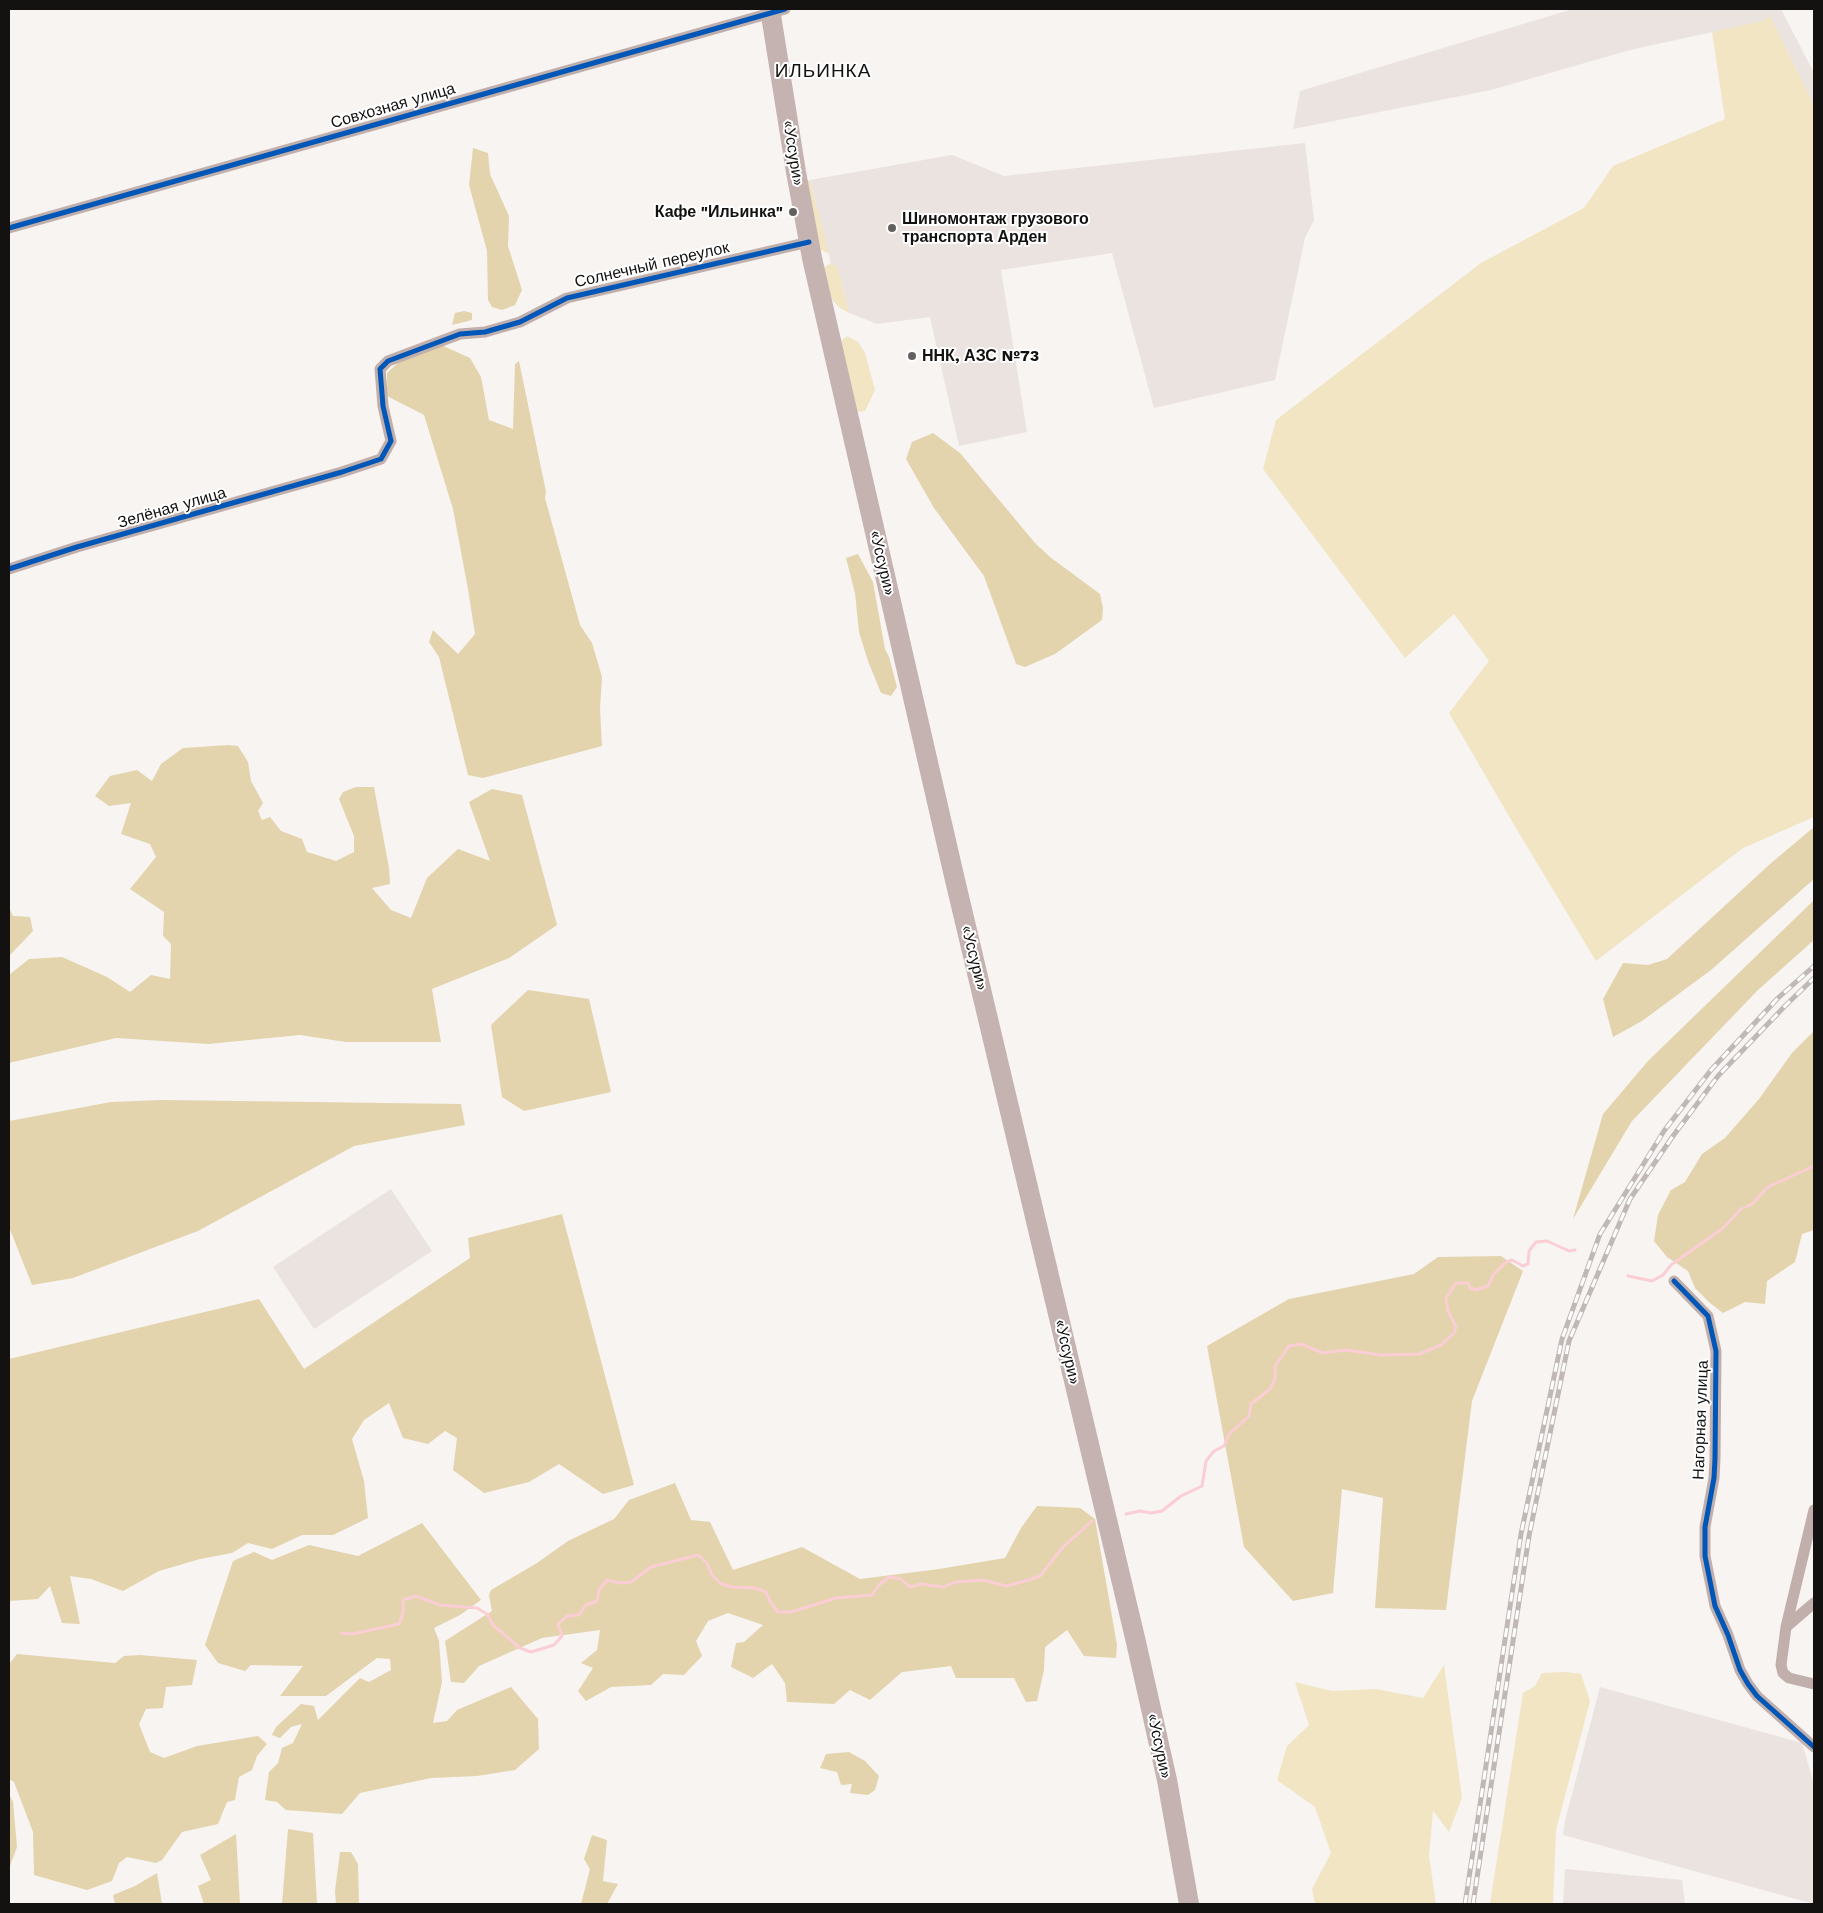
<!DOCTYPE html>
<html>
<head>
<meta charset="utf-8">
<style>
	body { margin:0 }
	#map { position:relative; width:1823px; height:1913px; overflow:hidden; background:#f7f4f2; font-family:"Work Sans",sans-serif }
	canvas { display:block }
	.frame { position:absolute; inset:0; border:10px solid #131211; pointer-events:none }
</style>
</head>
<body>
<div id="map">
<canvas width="1823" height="1913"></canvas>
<div class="frame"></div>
</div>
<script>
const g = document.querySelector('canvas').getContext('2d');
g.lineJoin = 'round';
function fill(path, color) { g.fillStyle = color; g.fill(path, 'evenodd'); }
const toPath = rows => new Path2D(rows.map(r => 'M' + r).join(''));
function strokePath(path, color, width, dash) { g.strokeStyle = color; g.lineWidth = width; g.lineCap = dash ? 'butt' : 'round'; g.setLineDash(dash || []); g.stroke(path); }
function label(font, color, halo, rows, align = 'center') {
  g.font = font + ' "Work Sans",sans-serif'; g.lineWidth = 4; g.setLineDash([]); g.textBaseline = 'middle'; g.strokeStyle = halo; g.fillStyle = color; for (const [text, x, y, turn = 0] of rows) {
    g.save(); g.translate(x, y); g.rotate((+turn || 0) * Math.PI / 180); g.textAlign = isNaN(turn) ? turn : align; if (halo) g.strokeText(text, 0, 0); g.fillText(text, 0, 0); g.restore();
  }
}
const built = toPath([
	[1573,9,1781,9,1814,73,1814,105,1770,16,1763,21,1630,50,1491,90,1293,129,1300,91],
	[1305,143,1314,220,1305,238,1275,380,1154,408,1112,253,1001,270,1027,432,959,446,930,317,877,324,849,313,838,268,831,263,810,180,952,155,1004,176],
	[391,1189,432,1251,314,1329,273,1267],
	[1600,1687,1802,1743,1814,1784,1814,1904,1563,1835,1565,1821],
	[1565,1869,1682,1880,1685,1904,1563,1904]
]);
const green = toPath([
	[1770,16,1814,105,1814,817,1743,848,1596,961,1517,830,1449,713,1489,661,1454,614,1405,658,1263,469,1276,420,1481,263,1584,208,1613,166,1725,119,1712,32,1763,21],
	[810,180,829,254,816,247,806,182],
	[831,263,838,268,849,313,840,308,832,300,827,287,823,268],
	[847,336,858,342,865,353,875,390,865,411,858,412,847,400,841,341],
	[1444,1665,1462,1798,1449,1832,1433,1811,1429,1856,1436,1904,1315,1904,1312,1889,1331,1853,1315,1807,1277,1780,1287,1746,1309,1725,1295,1682,1332,1691,1376,1689,1423,1698],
	[1566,1672,1581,1674,1590,1701,1556,1830,1553,1904,1490,1904,1523,1693,1535,1686,1542,1673]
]);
const forest = toPath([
	[473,148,488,153,490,174,509,216,508,246,522,290,515,305,502,310,492,307,488,300,487,251,469,185],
	[464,311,472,313,472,320,452,325,455,313],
	[441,345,470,358,481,377,489,420,513,429,515,364,519,361,546,492,545,498,580,625,592,643,602,677,600,709,602,746,483,778,468,775,439,657,429,642,433,630,458,654,475,634,468,589,453,509,424,415,387,396,387,373,401,360],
	[933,433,960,453,1035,543,1050,557,1100,594,1103,608,1102,620,1055,654,1025,667,1016,664,984,576,934,508,906,459,912,442],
	[858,554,873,582,885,649,889,657,897,687,891,696,881,693,868,661,859,632,855,593,846,558],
	[228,745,238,746,248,762,251,781,263,803,258,811,262,820,270,817,281,831,302,839,307,852,336,861,354,852,354,836,339,799,343,792,356,787,374,787,389,868,390,884,372,888,391,910,411,918,427,878,458,849,490,861,469,802,492,789,522,795,557,925,509,958,432,989,441,1042,346,1042,300,1035,208,1044,116,1038,9,1063,9,975,29,959,62,957,107,977,130,992,151,975,170,979,171,944,163,936,164,912,130,889,156,857,150,844,121,834,131,803,109,806,95,796,110,776,137,770,152,781,161,764,183,748],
	[1814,827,1814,879,1711,970,1642,1021,1613,1037,1603,999,1623,963,1648,965,1667,959,1770,864],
	[1814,900,1814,940,1758,990,1632,1121,1573,1219,1603,1114,1648,1061],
	[9,908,13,916,30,917,33,931,9,956],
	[528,990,589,999,611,1092,524,1111,502,1097,491,1025],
	[1814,1031,1814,1230,1802,1234,1795,1262,1767,1281,1765,1304,1745,1302,1723,1313,1710,1303,1695,1288,1688,1271,1667,1257,1654,1241,1658,1215,1671,1190,1685,1182,1702,1154,1725,1138,1759,1099,1792,1053],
	[162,1100,461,1104,465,1125,354,1146,198,1231,73,1278,32,1285,9,1227,9,1121,111,1102],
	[562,1214,634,1485,603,1494,559,1464,529,1482,484,1493,453,1470,457,1438,445,1431,428,1444,403,1438,389,1403,364,1420,352,1439,364,1481,368,1518,333,1535,302,1535,272,1549,248,1543,232,1553,200,1559,159,1571,123,1591,91,1579,70,1576,80,1624,62,1623,50,1586,38,1599,9,1601,9,1359,259,1299,304,1369,470,1258,468,1238],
	[1501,1256,1523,1271,1472,1401,1446,1610,1375,1608,1383,1498,1342,1489,1333,1593,1293,1601,1244,1547,1207,1346,1289,1299,1414,1274,1438,1257],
	[675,1483,691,1520,710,1522,733,1570,802,1547,860,1579,939,1569,1005,1558,1021,1528,1037,1506,1080,1508,1095,1519,1117,1645,1116,1658,1084,1656,1067,1630,1045,1647,1044,1670,1037,1701,1026,1702,1014,1678,956,1678,951,1666,902,1672,870,1700,850,1690,834,1704,787,1702,785,1683,772,1664,753,1678,731,1667,736,1643,744,1642,763,1625,728,1613,708,1621,696,1641,702,1656,684,1675,663,1674,651,1685,611,1687,586,1701,578,1691,593,1668,581,1663,597,1650,600,1630,542,1638,479,1666,464,1683,451,1682,445,1641,492,1611,489,1595,491,1590,537,1563,568,1541,614,1519,629,1500],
	[422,1523,481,1600,460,1615,434,1628,439,1641,442,1682,433,1723,447,1721,457,1710,511,1687,538,1719,539,1749,515,1770,477,1776,431,1778,360,1793,342,1814,286,1810,277,1802,265,1800,269,1772,278,1763,282,1748,293,1743,302,1724,291,1727,280,1738,272,1735,276,1727,301,1704,314,1706,318,1720,360,1678,369,1682,391,1670,390,1659,377,1658,326,1696,280,1696,303,1666,251,1665,245,1671,218,1663,205,1645,233,1561,254,1552,272,1560,309,1545,358,1556],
	[17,1654,115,1663,124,1656,140,1655,197,1660,192,1685,166,1687,163,1708,146,1709,139,1724,150,1752,164,1758,197,1746,258,1736,267,1744,257,1756,252,1770,239,1777,235,1800,227,1802,218,1824,182,1832,162,1860,156,1863,127,1857,119,1863,112,1881,87,1890,34,1875,33,1832,14,1782,9,1779,9,1664],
	[849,1752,865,1761,879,1776,875,1790,868,1795,850,1793,852,1784,841,1785,837,1772,820,1768,826,1754],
	[9,1794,13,1802,17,1847,9,1869],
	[288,1829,313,1833,317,1904,282,1904],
	[236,1834,240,1904,204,1904,198,1886,211,1880,200,1855],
	[592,1835,607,1840,603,1881,618,1884,607,1904,581,1904,590,1869,584,1859],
	[340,1852,351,1852,358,1864,359,1904,336,1904,335,1891],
	[157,1873,162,1904,115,1904,113,1895,135,1886]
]);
const stream = toPath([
	[1628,1276,1652,1281,1663,1275,1671,1265,1723,1228,1741,1209,1752,1204,1768,1187,1814,1166],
	[1126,1514,1140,1511,1151,1513,1162,1511,1181,1496,1202,1486,1206,1461,1214,1451,1224,1446,1229,1434,1249,1416,1251,1404,1270,1389,1275,1379,1275,1366,1289,1346,1301,1344,1323,1353,1346,1350,1381,1355,1419,1354,1441,1345,1454,1333,1456,1327,1448,1311,1446,1298,1456,1283,1468,1283,1470,1288,1476,1290,1488,1286,1493,1275,1506,1262,1512,1260,1523,1266,1528,1264,1529,1251,1536,1242,1547,1241,1569,1251,1575,1250],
	[341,1633,352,1634,399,1624,403,1613,403,1600,416,1596,440,1605,477,1608,487,1614,493,1625,520,1648,531,1652,554,1645,562,1636,558,1624,567,1616,579,1615,586,1605,597,1601,599,1590,607,1580,620,1583,631,1582,651,1567,698,1555,707,1563,712,1575,720,1583,731,1587,755,1588,766,1592,771,1603,778,1612,791,1612,836,1598,872,1595,879,1585,889,1577,901,1579,910,1587,921,1584,944,1587,955,1582,983,1580,1006,1586,1029,1580,1040,1576,1063,1547,1092,1521]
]);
const street = toPath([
	[9,228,785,9],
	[9,569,77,547,342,472,381,459,391,441,383,406,380,369,388,361,460,334,485,332,520,322,567,298,809,242],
	[1674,1281,1708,1316,1716,1351,1715,1459,1714,1478,1705,1527,1705,1556,1715,1606,1728,1635,1740,1670,1748,1684,1757,1696,1814,1747],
	[1814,1510,1786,1627,1781,1665,1783,1673,1789,1678,1814,1684],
	[1786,1627,1814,1603]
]);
const highway = toPath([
	[770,9,796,172,812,258,955,880,1136,1642,1167,1780,1189,1904]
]);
const rail = toPath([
	[1465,1904,1521,1534,1562,1339,1600,1234,1664,1131,1711,1070,1778,998,1814,966],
	[1473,1904,1529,1536,1569,1341,1630,1199,1673,1136,1718,1076,1786,1005,1814,978]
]);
const cycleway = toPath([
	[9,228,785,9],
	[9,569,77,547,342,472,381,459,391,441,383,406,380,369,388,361,460,334,485,332,520,322,567,298,809,242],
	[1674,1281,1708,1316,1716,1351,1715,1459,1714,1478,1705,1527,1705,1556,1715,1606,1728,1635,1740,1670,1748,1684,1757,1696,1814,1747]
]);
const markers = [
	[793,212,5,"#636160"],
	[892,228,5,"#636160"],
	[912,356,5,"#636160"]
];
const streetNames = [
	["Совхозная улица",393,106,-16],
	["«Уссури»",793,153,81],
	["Солнечный переулок",652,265,-13],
	["Зелёная улица",172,508,-16],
	["«Уссури»",882,563,77],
	["«Уссури»",974,958,76],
	["«Уссури»",1067,1352,77],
	["Нагорная улица",1701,1420,-88],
	["«Уссури»",1159,1746,78]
];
const poiNames = [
	["Кафе \"Ильинка\"",783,212,"right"],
	["Шиномонтаж грузового",902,219],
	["транспорта Арден",902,237],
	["ННК, АЗС №73",922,356]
];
const quarterNames = [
	["ИЛЬИНКА",823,71]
];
fill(built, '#ebe3df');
fill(green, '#f1e5c3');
fill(forest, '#e3d4ad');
strokePath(stream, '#fbced5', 3);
strokePath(street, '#c1afac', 11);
strokePath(highway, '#c4b3b1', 20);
strokePath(rail, '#c0b8b6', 5);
strokePath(rail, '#fff', 3, [9]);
strokePath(cycleway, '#0057b8', 5);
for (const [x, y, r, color] of markers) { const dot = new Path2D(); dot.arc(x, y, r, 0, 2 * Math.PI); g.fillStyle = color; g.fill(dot); strokePath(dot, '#fff', 2); }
label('16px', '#131211', '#fff', streetNames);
label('bold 16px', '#131211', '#fff', poiNames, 'left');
g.letterSpacing = '1px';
label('19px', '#131211', '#fff', quarterNames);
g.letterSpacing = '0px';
</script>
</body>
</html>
